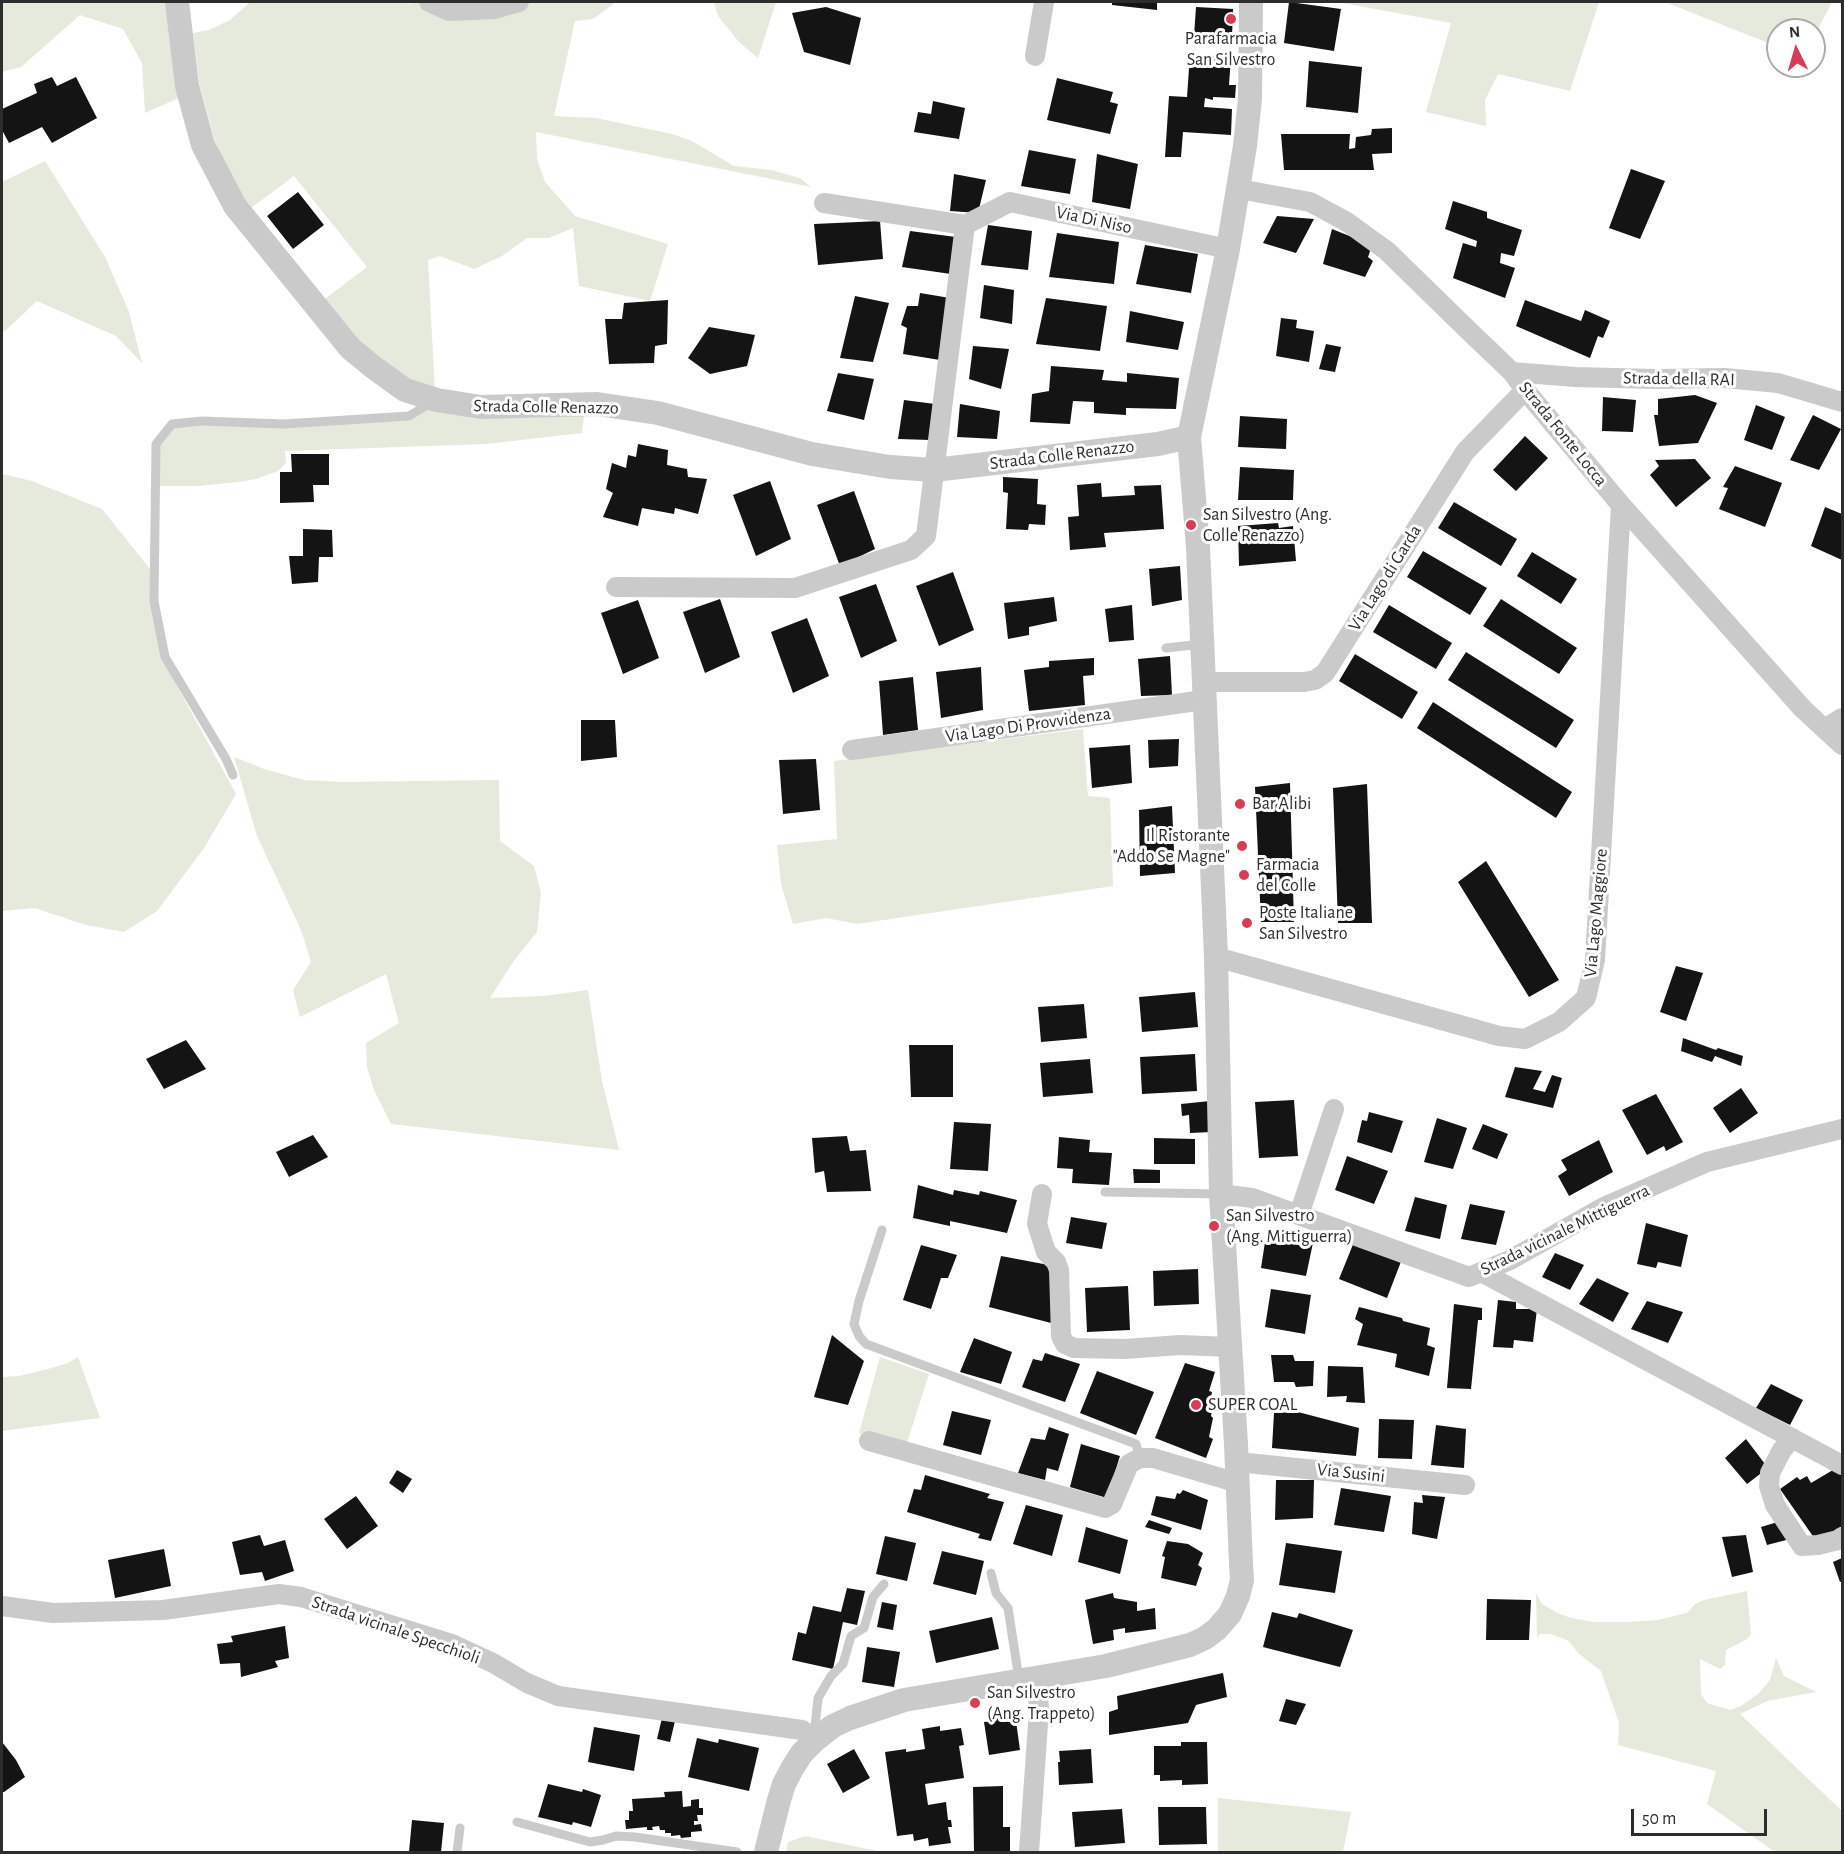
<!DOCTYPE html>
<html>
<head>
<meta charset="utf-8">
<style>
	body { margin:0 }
	#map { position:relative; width:1844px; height:1854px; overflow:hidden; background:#fff; font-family:"Alegreya Sans",sans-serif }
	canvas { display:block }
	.frame { position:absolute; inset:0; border:3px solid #2d2d2d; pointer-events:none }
	.north { position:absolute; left:1766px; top:18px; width:60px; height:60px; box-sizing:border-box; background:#fff; border:2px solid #ababab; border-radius:50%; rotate:355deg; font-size:16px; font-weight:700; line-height:24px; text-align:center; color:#2d2d2d }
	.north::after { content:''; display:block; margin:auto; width:21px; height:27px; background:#d83c57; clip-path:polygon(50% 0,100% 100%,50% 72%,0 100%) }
	.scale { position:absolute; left:1631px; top:1809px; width:136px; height:27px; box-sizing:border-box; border:3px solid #2d2d2d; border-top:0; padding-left:8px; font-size:18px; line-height:21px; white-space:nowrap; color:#2d2d2d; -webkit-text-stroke:4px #fff; paint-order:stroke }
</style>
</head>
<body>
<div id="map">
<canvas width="1844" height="1854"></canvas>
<div class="frame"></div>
<div class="north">N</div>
<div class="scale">50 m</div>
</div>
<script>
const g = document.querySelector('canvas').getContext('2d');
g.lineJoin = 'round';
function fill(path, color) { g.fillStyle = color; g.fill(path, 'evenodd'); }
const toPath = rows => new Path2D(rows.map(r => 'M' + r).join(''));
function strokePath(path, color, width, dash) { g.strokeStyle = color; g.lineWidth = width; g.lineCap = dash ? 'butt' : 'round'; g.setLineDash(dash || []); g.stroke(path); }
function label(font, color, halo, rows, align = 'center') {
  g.font = font + ' "Alegreya Sans",sans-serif'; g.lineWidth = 6; g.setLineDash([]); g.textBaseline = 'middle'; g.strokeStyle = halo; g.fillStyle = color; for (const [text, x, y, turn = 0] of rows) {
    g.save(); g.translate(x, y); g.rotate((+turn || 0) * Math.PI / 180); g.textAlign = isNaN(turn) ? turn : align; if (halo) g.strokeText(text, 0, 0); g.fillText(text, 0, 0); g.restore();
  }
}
const green = toPath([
	[2,2,173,2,181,97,145,113,142,63,123,29,80,15,21,67,2,72],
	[250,2,405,2,410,4,412,2,616,2,593,19,575,21,554,116,596,118,672,134,692,141,734,166,771,170,800,178,811,187,536,132,537,159,545,182,575,216,668,244,650,301,579,286,573,228,549,238,527,238,502,256,474,269,440,256,428,260,435,393,391,376,318,304,367,267,294,176,251,208,232,181,215,141,199,82,193,33,209,30,230,20],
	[714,2,776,2,758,58,739,42,718,16],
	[1337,2,1599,2,1570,91,1498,74,1485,100,1486,126,1426,112,1451,23],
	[1665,2,1832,2,1814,37,1814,30,1778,30,1778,47],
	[45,161,105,257,129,312,142,363,116,336,37,301,6,330,2,332,2,182],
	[434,407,584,416,582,433,486,444,285,451,286,463,278,471,256,479,238,482,198,486,159,486,158,444,171,426,406,420],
	[2,474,32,481,102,509,150,569,161,657,236,794,204,848,157,911,124,932,86,925,35,908,2,911],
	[1083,729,1088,796,1110,798,1113,886,857,924,826,918,793,924,781,884,777,845,837,839,834,761],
	[234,757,264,769,304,780,341,782,499,780,500,841,534,866,541,893,537,932,513,962,490,998,544,996,588,990,602,1081,619,1150,391,1124,374,1090,367,1067,366,1043,399,1023,386,974,300,1017,293,990,311,962,301,930,257,836],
	[78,1357,100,1418,2,1431,2,1377,19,1376,48,1369,68,1363],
	[880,1357,929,1374,906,1446,859,1433],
	[1747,1591,1751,1634,1747,1639,1726,1650,1725,1665,1720,1669,1700,1659,1701,1694,1707,1703,1720,1707,1730,1710,1741,1706,1758,1694,1770,1680,1776,1658,1784,1676,1816,1692,1767,1701,1740,1714,1842,1811,1842,1852,1781,1852,1772,1850,1707,1804,1716,1771,1618,1745,1619,1723,1601,1671,1578,1653,1569,1641,1551,1634,1540,1634,1537,1638,1536,1593,1542,1604,1557,1613,1571,1618,1594,1622,1629,1622,1658,1620,1687,1613,1695,1604,1704,1600],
	[1218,1798,1351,1812,1343,1852,1218,1852],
	[805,1836,882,1852,786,1852,788,1842]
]);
const building = toPath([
	[1112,2,1157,2,1157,10,1112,5],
	[1289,2,1341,9,1334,51,1284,43],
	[826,7,861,18,850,65,804,52,792,13],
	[1196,7,1233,9,1232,37,1194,36],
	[1190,54,1231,57,1229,85,1236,85,1235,98,1213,97,1213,100,1205,98,1204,107,1232,109,1231,135,1183,132,1181,157,1165,157,1169,96,1187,97],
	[1309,61,1362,67,1358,113,1306,107],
	[52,77,57,86,76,77,97,118,52,143,42,127,9,143,2,130,2,109,37,93,34,84],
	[1057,78,1113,92,1110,102,1118,104,1110,134,1047,120],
	[933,101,965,108,959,139,914,132,918,112,931,114],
	[1392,128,1392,153,1372,154,1374,170,1284,170,1281,134,1350,134,1349,149,1355,148,1356,137,1371,135,1372,129],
	[1029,150,1076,159,1070,194,1021,186],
	[1097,154,1138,164,1130,209,1092,202],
	[1631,169,1665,181,1640,239,1609,228],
	[954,174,986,180,978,213,950,211],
	[298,192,324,225,293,249,267,216],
	[1453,201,1487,212,1487,218,1522,230,1514,256,1501,253,1500,263,1515,268,1505,298,1453,278,1463,243,1476,247,1477,241,1445,229],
	[1277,216,1314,219,1296,253,1263,243],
	[880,221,883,259,818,265,814,224],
	[988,225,1032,231,1028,270,981,265],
	[1332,229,1372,245,1368,257,1373,261,1365,277,1323,264],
	[910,231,956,237,951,274,902,267],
	[1057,233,1119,242,1114,284,1049,277],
	[1145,245,1198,254,1191,293,1136,284],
	[984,285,1014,290,1012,324,980,318],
	[920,293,950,298,940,360,903,354,907,328,901,325,907,306,918,306],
	[855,296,889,303,873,362,840,358],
	[1046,298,1107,306,1100,351,1036,344],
	[668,300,667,344,655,346,654,363,609,364,605,319,622,319,624,303],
	[1525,300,1581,321,1585,310,1610,321,1603,338,1598,336,1590,358,1516,326],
	[1130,311,1184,322,1178,350,1126,342],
	[1281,318,1297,320,1296,328,1314,331,1309,362,1276,356],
	[709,327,755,335,747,366,710,374,688,358],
	[1326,344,1341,347,1335,372,1319,369],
	[973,346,1009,349,1001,389,969,379],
	[1051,366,1104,370,1102,380,1127,382,1127,373,1179,378,1176,409,1126,408,1126,415,1094,413,1094,402,1073,401,1070,424,1030,422,1032,394,1049,391],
	[838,373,874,379,864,420,827,411],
	[1695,395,1717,403,1698,443,1659,446,1654,415,1658,415,1658,399],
	[1603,397,1636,400,1633,432,1602,431],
	[904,400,935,404,930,440,898,439],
	[960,404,1000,411,997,439,957,437],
	[1756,405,1785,417,1772,450,1744,440],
	[1813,415,1841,429,1819,470,1790,460],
	[1240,416,1287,419,1286,449,1238,447],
	[1525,436,1548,458,1516,491,1493,470],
	[638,444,668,450,667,465,687,469,688,477,707,479,698,514,675,508,674,514,642,508,638,526,603,517,613,493,606,489,612,463,626,468,628,455,636,457],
	[291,454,329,454,329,485,313,485,314,502,280,503,280,472,292,472],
	[1695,459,1711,478,1676,507,1650,475,1659,466,1655,460],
	[1735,466,1782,483,1765,527,1719,509,1728,488,1723,487],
	[1240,467,1294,470,1293,500,1238,500],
	[1003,477,1038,479,1037,504,1046,505,1045,525,1029,524,1028,530,1006,529,1008,493,1003,492],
	[770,481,791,539,756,556,733,495],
	[1101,483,1102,497,1135,495,1134,486,1161,485,1164,529,1104,533,1106,547,1070,550,1068,517,1079,516,1077,485],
	[854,491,875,549,840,566,817,505],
	[1454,502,1517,539,1501,566,1438,528],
	[1825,507,1842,514,1842,560,1811,546],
	[1278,523,1279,528,1293,526,1296,561,1239,566,1238,526],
	[303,529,332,530,333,557,319,557,318,582,292,584,289,556,303,556],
	[1423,551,1487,588,1470,615,1407,577],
	[1532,552,1577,579,1561,604,1517,576],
	[1180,566,1182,600,1152,606,1149,569],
	[953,572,974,630,939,646,916,586],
	[876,584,897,641,861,658,839,597],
	[1054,597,1057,621,1029,627,1029,635,1008,639,1004,603],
	[720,599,740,657,705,673,683,612],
	[1501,599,1577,648,1559,674,1483,626],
	[638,600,659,658,623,674,601,613],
	[1132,605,1134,640,1109,642,1105,609],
	[1389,605,1452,643,1436,669,1373,632],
	[807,618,829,676,793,693,771,632],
	[1466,652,1574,720,1556,748,1448,680],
	[1355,654,1418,692,1402,719,1339,681],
	[1170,656,1172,695,1141,696,1138,659],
	[1094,658,1094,675,1083,676,1085,705,1029,711,1024,670,1049,667,1049,661],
	[981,667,983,710,941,718,936,672],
	[913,677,918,730,883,735,879,681],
	[1433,702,1572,792,1556,818,1417,728],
	[581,720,615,720,617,757,581,761],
	[1179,739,1178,766,1149,768,1148,740],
	[1130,745,1132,783,1092,788,1089,748],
	[816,759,820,810,783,814,779,760],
	[1290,783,1294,922,1261,922,1255,787],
	[1367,784,1372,923,1338,923,1333,788],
	[1172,806,1175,873,1140,876,1139,810],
	[1486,861,1559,980,1529,997,1458,882],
	[1676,966,1703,973,1686,1021,1660,1012],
	[1195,992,1198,1027,1142,1032,1139,997],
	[1084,1004,1087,1038,1041,1042,1038,1007],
	[1683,1038,1716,1050,1718,1048,1743,1056,1741,1066,1715,1056,1712,1062,1681,1051],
	[186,1040,206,1069,164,1089,146,1059],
	[909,1045,953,1045,953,1097,911,1097],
	[1195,1054,1197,1091,1142,1094,1140,1057],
	[1090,1059,1093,1093,1043,1097,1040,1063],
	[1515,1067,1542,1071,1533,1089,1545,1092,1552,1075,1562,1078,1553,1108,1505,1097],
	[1741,1088,1758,1113,1730,1133,1713,1108],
	[1656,1094,1683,1142,1666,1151,1664,1146,1647,1155,1622,1110],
	[1294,1100,1298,1156,1259,1158,1255,1102],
	[1210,1101,1212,1132,1190,1133,1189,1115,1182,1116,1181,1104],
	[1369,1112,1403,1121,1392,1153,1357,1142,1362,1120,1367,1121],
	[1437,1118,1467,1128,1453,1169,1424,1162],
	[954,1122,991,1124,988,1171,950,1169],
	[1483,1124,1508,1134,1497,1159,1472,1149],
	[313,1135,328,1157,289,1177,276,1152],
	[847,1136,850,1151,866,1150,871,1191,827,1192,824,1171,815,1173,812,1138],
	[1059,1137,1090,1140,1089,1152,1112,1153,1109,1185,1072,1183,1073,1169,1057,1168],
	[1154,1138,1195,1139,1195,1164,1154,1164],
	[1599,1140,1613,1172,1569,1196,1558,1176,1567,1170,1561,1160],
	[1347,1156,1388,1171,1374,1204,1335,1190],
	[1133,1169,1160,1170,1160,1183,1134,1183],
	[918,1185,953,1195,954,1190,979,1195,980,1191,1017,1200,1007,1233,950,1221,950,1226,913,1218],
	[1415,1197,1447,1205,1440,1239,1405,1231],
	[1470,1204,1505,1211,1496,1245,1461,1239],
	[1071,1217,1107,1223,1102,1249,1066,1243],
	[1646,1223,1688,1235,1681,1267,1658,1262,1656,1268,1637,1264],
	[1267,1229,1314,1238,1306,1276,1261,1268],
	[1354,1242,1402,1259,1387,1298,1339,1279],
	[921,1245,957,1255,948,1278,941,1278,931,1309,903,1300],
	[1555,1253,1584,1265,1570,1290,1542,1277],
	[1001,1256,1054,1266,1055,1324,989,1307],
	[1198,1269,1199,1304,1154,1306,1153,1271],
	[1597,1278,1629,1293,1613,1322,1579,1304],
	[1128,1286,1130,1330,1087,1332,1085,1288],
	[1271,1289,1311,1295,1305,1334,1265,1327],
	[1498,1300,1516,1302,1516,1309,1537,1309,1533,1342,1514,1340,1513,1348,1493,1347],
	[1647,1301,1683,1312,1668,1343,1631,1329],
	[1454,1304,1482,1308,1482,1320,1478,1320,1471,1389,1447,1388],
	[1359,1307,1402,1318,1403,1321,1430,1328,1427,1345,1435,1348,1429,1376,1395,1367,1397,1354,1357,1345,1363,1324,1355,1319],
	[832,1335,864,1361,848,1405,814,1397],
	[974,1338,1012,1352,1001,1384,960,1372],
	[1045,1353,1080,1364,1065,1402,1022,1387,1033,1359,1042,1361],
	[1271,1355,1293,1355,1295,1361,1314,1361,1313,1386,1296,1387,1294,1382,1274,1382],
	[1185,1363,1215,1372,1209,1391,1212,1392,1210,1403,1213,1405,1211,1416,1213,1418,1209,1437,1213,1439,1206,1458,1155,1438],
	[1328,1366,1363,1367,1365,1403,1346,1402,1347,1396,1327,1397],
	[1097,1371,1154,1392,1136,1435,1080,1413],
	[1771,1384,1803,1400,1790,1425,1756,1408],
	[952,1411,991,1420,981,1455,943,1445],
	[1298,1412,1359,1428,1356,1456,1272,1448,1274,1413],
	[1379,1419,1414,1420,1412,1459,1378,1458],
	[1436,1425,1466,1429,1464,1468,1431,1465],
	[1049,1427,1069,1434,1058,1471,1047,1468,1045,1480,1018,1473,1031,1438,1045,1440],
	[1746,1439,1768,1468,1747,1484,1725,1458],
	[1081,1444,1120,1456,1107,1498,1070,1487],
	[1838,1467,1842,1474,1842,1526,1817,1542,1780,1489,1797,1477,1800,1480,1807,1476,1811,1483],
	[397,1470,412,1479,403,1493,389,1483],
	[925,1475,990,1494,987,1498,1004,1502,991,1541,978,1538,980,1534,907,1512,914,1489,921,1490],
	[1276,1480,1314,1480,1313,1518,1275,1520],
	[1341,1488,1391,1496,1384,1532,1334,1525],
	[1183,1490,1208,1500,1201,1530,1151,1515,1156,1496,1175,1499,1177,1493,1180,1494],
	[1422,1495,1445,1497,1437,1539,1412,1534,1414,1502,1423,1503],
	[356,1496,378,1526,347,1549,324,1519],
	[1026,1505,1063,1515,1052,1556,1013,1544],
	[1149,1520,1172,1528,1169,1534,1145,1527],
	[1781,1521,1794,1538,1767,1545,1761,1527],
	[1086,1527,1128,1540,1120,1574,1078,1562],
	[260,1535,264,1546,285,1540,294,1571,265,1581,262,1572,240,1575,232,1542],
	[1746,1535,1753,1572,1732,1577,1722,1537],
	[885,1536,916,1543,907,1581,876,1574],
	[1167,1541,1188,1544,1203,1553,1198,1565,1202,1568,1196,1586,1161,1578,1165,1557,1162,1556],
	[1286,1543,1342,1551,1335,1593,1279,1585],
	[164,1549,171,1586,115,1598,108,1560],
	[942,1551,984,1561,976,1595,933,1584],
	[1842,1558,1842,1581,1840,1582,1833,1562],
	[847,1588,865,1591,857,1625,843,1622,833,1669,792,1660,798,1632,806,1634,813,1606,841,1612],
	[1113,1593,1114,1598,1137,1602,1137,1611,1155,1608,1156,1629,1125,1633,1125,1628,1113,1630,1114,1640,1093,1644,1085,1600],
	[1487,1599,1531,1600,1529,1640,1486,1640],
	[882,1602,897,1605,893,1630,877,1627],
	[1272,1612,1297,1618,1299,1613,1353,1630,1340,1667,1263,1647],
	[992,1617,999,1649,936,1663,929,1631],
	[285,1626,289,1658,275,1661,278,1667,241,1677,240,1663,220,1664,217,1644,233,1642,231,1636],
	[867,1647,900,1652,894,1687,862,1682],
	[1223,1673,1227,1697,1196,1705,1188,1723,1109,1735,1109,1712,1118,1709,1117,1696],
	[1286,1699,1306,1704,1296,1725,1279,1721],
	[1015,1714,1020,1750,989,1755,984,1722,994,1721,993,1718],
	[662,1718,675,1721,670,1742,657,1739],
	[940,1726,940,1731,961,1728,964,1745,959,1746,964,1778,925,1784,928,1805,946,1802,948,1820,951,1820,952,1827,948,1827,951,1843,929,1846,928,1838,914,1841,913,1834,897,1836,885,1752,906,1749,906,1752,925,1749,922,1729],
	[594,1727,640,1735,634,1771,588,1762],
	[697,1738,718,1743,719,1739,759,1748,749,1791,688,1777],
	[2,1742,16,1760,25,1777,4,1792,2,1792],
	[1181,1742,1207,1742,1208,1784,1182,1785,1182,1780,1160,1781,1160,1775,1154,1775,1154,1746,1181,1746],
	[854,1749,870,1778,843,1793,827,1764],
	[1091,1749,1093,1783,1059,1785,1058,1762,1060,1762,1059,1751],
	[548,1784,582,1792,583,1789,601,1795,591,1827,573,1822,572,1825,538,1817],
	[1003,1786,1003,1827,1010,1827,1010,1852,974,1852,973,1787],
	[682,1791,683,1807,691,1806,691,1800,699,1799,699,1808,703,1808,703,1815,697,1815,698,1821,694,1821,694,1825,701,1824,702,1831,691,1832,691,1837,681,1838,680,1835,671,1836,671,1833,665,1833,665,1830,660,1830,659,1826,652,1827,653,1830,647,1830,647,1827,626,1829,625,1820,629,1820,629,1811,633,1811,632,1799,665,1797,664,1792],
	[1158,1807,1206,1807,1207,1844,1159,1845],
	[1122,1809,1125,1843,1075,1847,1072,1812],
	[412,1820,444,1823,441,1852,409,1852]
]);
const service = toPath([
	[1166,648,1202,644],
	[233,775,226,759,165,657,154,601,156,444,172,424,202,421,284,424,409,416,432,402],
	[1105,1192,1220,1194],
	[882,1230,859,1301,854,1324,859,1336,866,1344,1136,1444,1140,1458],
	[991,1573,996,1593,1008,1608,1019,1679],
	[814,1736,818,1698,831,1676,843,1664,851,1636,864,1628,873,1597,884,1584],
	[517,1822,590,1842,603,1840,616,1836,635,1837,737,1852],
	[457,1852,460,1828]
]);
const minor = toPath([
	[429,2,449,11,495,9,519,2],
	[1035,56,1044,2],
	[1239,189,1310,202,1347,222,1387,251,1469,331,1512,372,1525,390,1621,505,1803,709,1842,745],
	[965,225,1010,202,1228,249],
	[1512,372,1575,377,1655,379,1725,378,1778,383,1842,402],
	[616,587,795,588,911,550,926,536,965,225,824,203],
	[1204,682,1304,682,1315,680,1325,673,1465,452,1525,390],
	[1826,728,1842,718],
	[852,750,1204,700],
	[1216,957,1499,1036,1525,1039,1559,1022,1586,998,1595,960,1621,505],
	[1042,1194,1037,1224,1046,1252,1056,1262,1059,1270,1061,1336,1065,1344,1074,1348,1125,1349,1180,1345,1230,1347],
	[1221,1194,1252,1198,1469,1277,1510,1260,1604,1207,1707,1162,1842,1129],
	[1299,1215,1334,1109],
	[1481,1272,1842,1465],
	[1792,1438,1782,1450,1770,1473,1769,1486,1775,1505,1802,1546,1818,1545,1838,1540,1842,1537],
	[869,1441,1105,1508,1112,1504,1129,1464,1140,1458,1153,1458,1228,1480,1238,1479],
	[1237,1462,1465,1485],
	[2,1606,53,1613,163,1610,279,1594,301,1597,452,1644,493,1663,527,1683,558,1696,802,1730,815,1740],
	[1029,1852,1039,1710,1037,1678]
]);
const tertiary = toPath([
	[177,2,187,86,203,145,235,206,350,348,373,367,405,390,437,400,481,407,597,404,658,413,812,454,890,467,934,470,1158,444,1189,437],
	[766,1852,779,1800,784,1784,793,1767,802,1753,815,1740,833,1726,850,1718,904,1700,1106,1666,1190,1645,1205,1638,1217,1629,1230,1614,1238,1596,1242,1580,1241,1563,1236,1444,1221,1194,1216,957,1198,547,1189,437,1228,249,1245,146,1250,99,1251,2]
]);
const markers = [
	[1231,19,6,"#d83c57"],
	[1191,525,6,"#d83c57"],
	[1240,804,6,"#d83c57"],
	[1242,846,6,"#d83c57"],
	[1244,875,6,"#d83c57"],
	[1247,923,6,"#d83c57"],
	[1214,1226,6,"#d83c57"],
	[1196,1405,6,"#d83c57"],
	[975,1703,6,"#d83c57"]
];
const poiNames = [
	["Parafarmacia",1231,39,"center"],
	["San Silvestro",1231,60,"center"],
	["San Silvestro (Ang.",1203,515],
	["Colle Renazzo)",1203,536],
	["Bar Alibi",1252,804],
	["Il Ristorante",1230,836,"right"],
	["\"Addo Se Magne\"",1230,857,"right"],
	["Farmacia",1256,865],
	["del Colle",1256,886],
	["Poste Italiane",1259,913],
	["San Silvestro",1259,934],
	["San Silvestro",1226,1216],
	["(Ang. Mittiguerra)",1226,1237],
	["SUPER COAL",1208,1405],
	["San Silvestro",987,1693],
	["(Ang. Trappeto)",987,1714]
];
const streetNames = [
	["Via Di Niso",1094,220,12],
	["Strada della RAI",1679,379,1],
	["Strada Colle Renazzo",546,407,1],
	["Strada Fonte Locca",1563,434,51],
	["Strada Colle Renazzo",1062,455,-7],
	["Via Lago di Garda",1385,578,-58],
	["Via Lago Di Provvidenza",1028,725,-8],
	["Via Lago Maggiore",1596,913,-85],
	["Strada vicinale Mittiguerra",1565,1230,-26],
	["Via Susini",1351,1473,6],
	["Strada vicinale Specchioli",396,1630,19]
];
fill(green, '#e5eadc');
fill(building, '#141414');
strokePath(service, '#cacaca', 9);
strokePath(minor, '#cacaca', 20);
strokePath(tertiary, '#cacaca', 24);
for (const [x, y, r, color] of markers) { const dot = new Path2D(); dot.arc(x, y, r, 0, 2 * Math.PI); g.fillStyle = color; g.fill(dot); strokePath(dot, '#fff', 2); }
label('18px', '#2d2d2d', '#fff', poiNames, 'left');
label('18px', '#2d2d2d', '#fff', streetNames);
</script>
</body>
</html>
